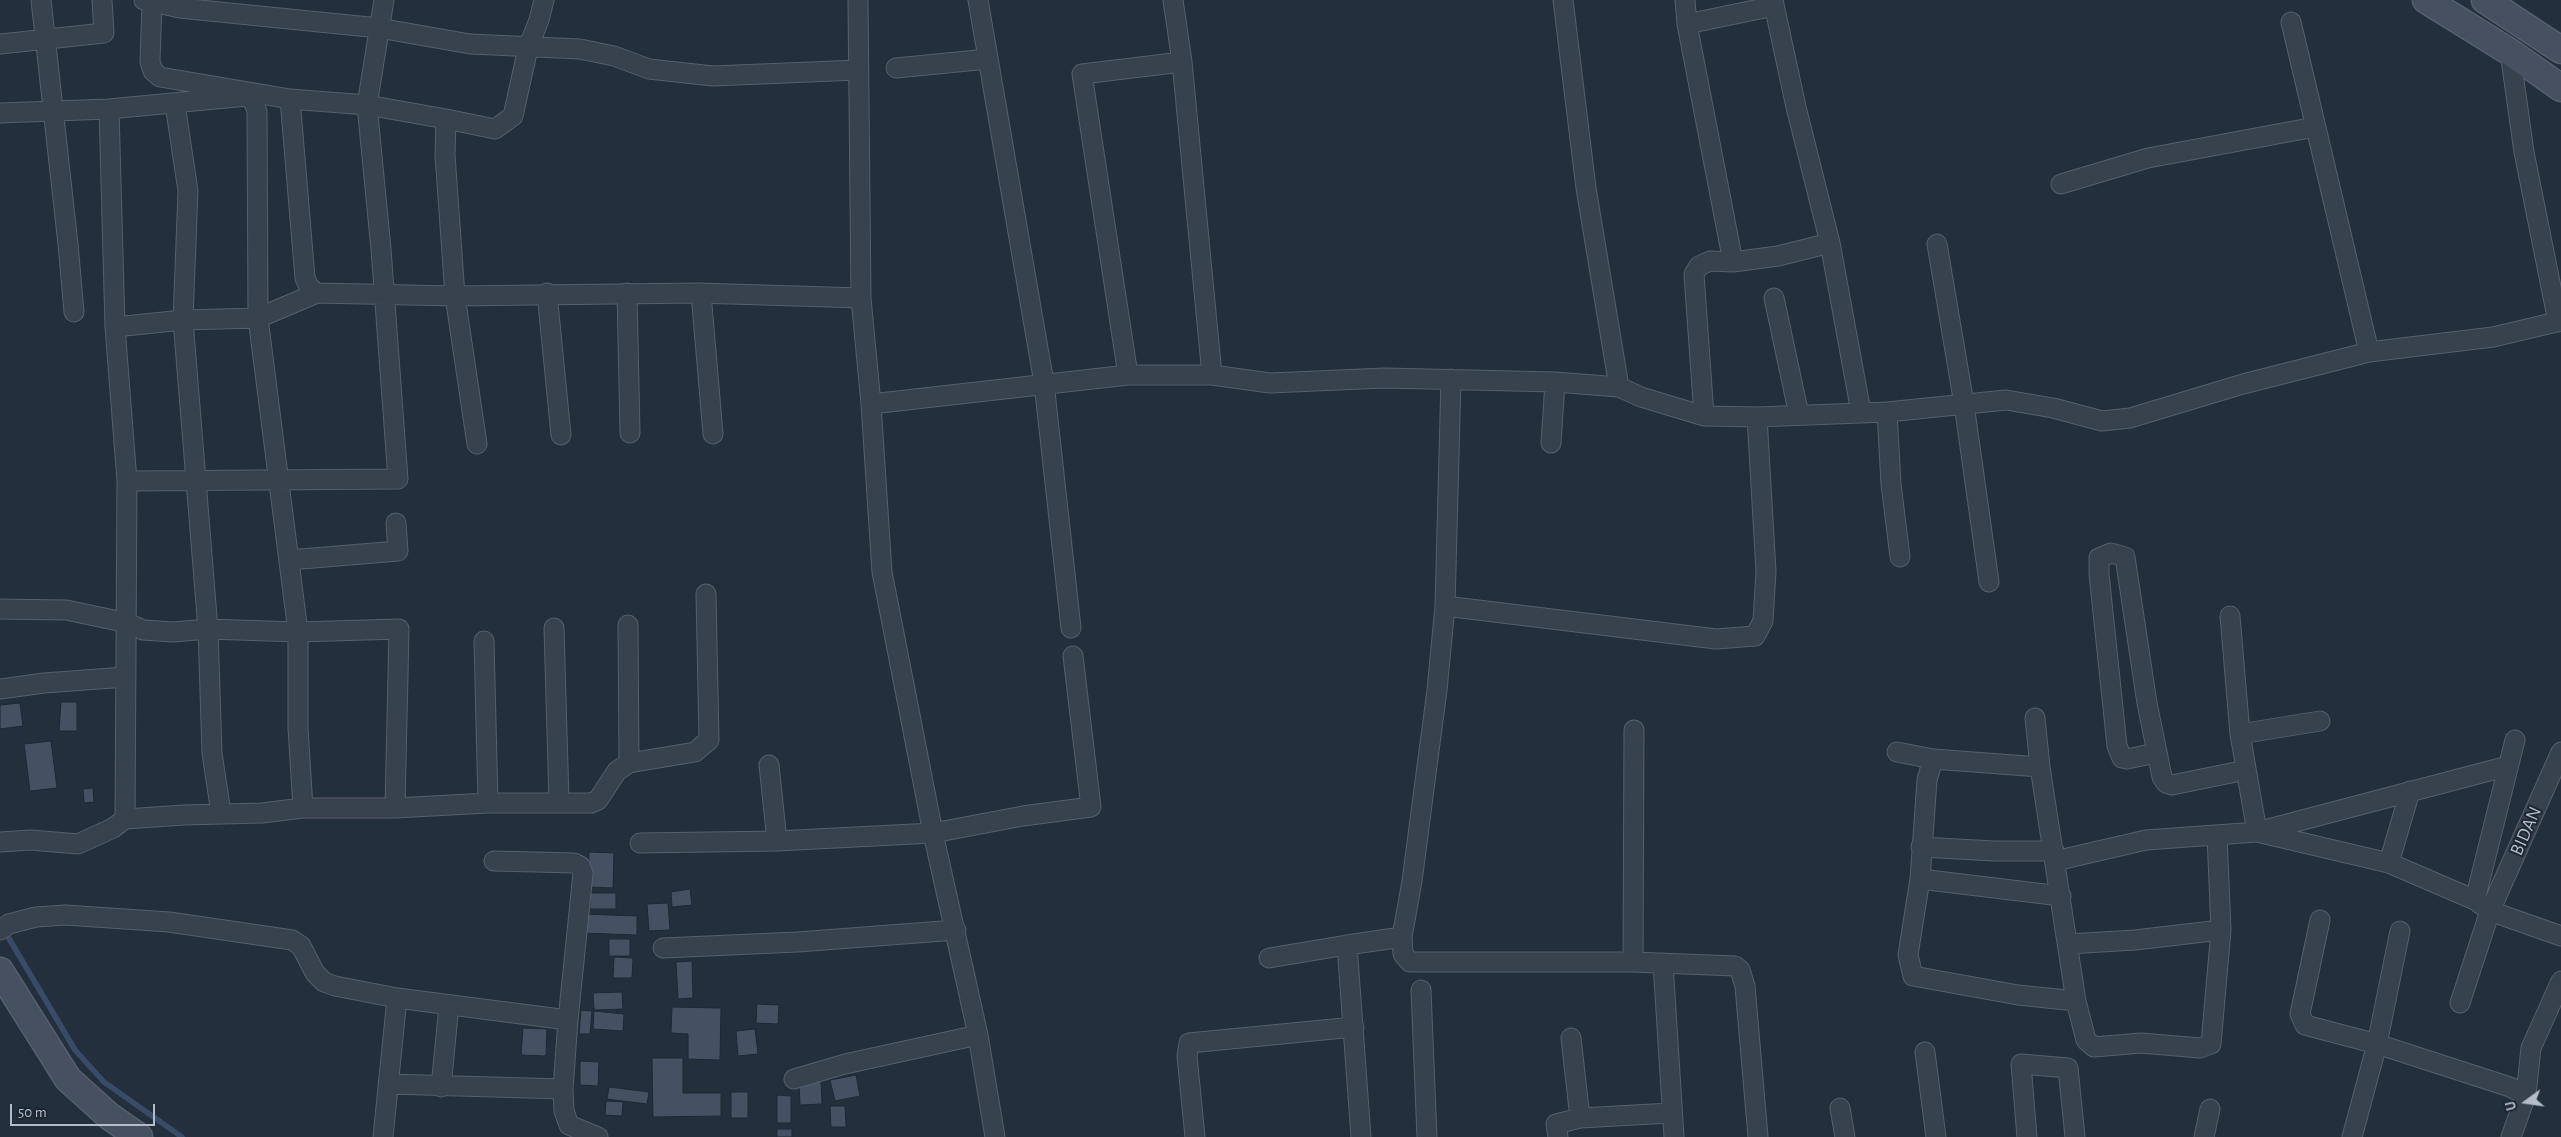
<!DOCTYPE html>
<html>
<head>
<meta charset="utf-8">
<style>
	body { margin:0 }
	#map { position:relative; width:2561px; height:1137px; overflow:hidden; background:#242f3e; font-family:"Alegreya Sans",sans-serif }
	canvas { display:block }
	.north { position:absolute; left:2501px; top:1077px; width:50px; height:50px; -webkit-text-stroke:4px #1d2633; paint-order:stroke; rotate:256deg; font-size:14px; font-weight:700; line-height:20px; text-align:center; color:#b4bcc9 }
	.north::after { content:''; display:block; margin:auto; width:18px; height:22px; background:#b4bcc9; clip-path:polygon(50% 0,100% 100%,50% 72%,0 100%) }
	.scale { position:absolute; left:10px; top:1104px; width:145px; height:22px; box-sizing:border-box; border:2px solid #b4bcc9; border-top:0; padding-left:6px; font-size:15px; line-height:18px; white-space:nowrap; color:#b4bcc9; -webkit-text-stroke:4px #1d2633; paint-order:stroke }
</style>
</head>
<body>
<div id="map">
<canvas width="2561" height="1137"></canvas>
<div class="north">U</div>
<div class="scale">50 m</div>
</div>
<script>
const g = document.querySelector('canvas').getContext('2d');
g.lineJoin = 'round';
const toPath = rows => new Path2D(rows.map(r => 'M' + r).join(''));
function strokePath(path, color, width, dash) { g.strokeStyle = color; g.lineWidth = width; g.lineCap = dash ? 'butt' : 'round'; g.setLineDash(dash || []); g.stroke(path); }
function fill(path, color) { g.fillStyle = color; g.fill(path, 'evenodd'); }
function label(font, color, halo, rows, align = 'center') {
  g.font = font + ' "Alegreya Sans",sans-serif'; g.lineWidth = 4; g.setLineDash([]); g.textBaseline = 'middle'; g.strokeStyle = halo; g.fillStyle = color; for (const [text, x, y, turn = 0] of rows) {
    g.save(); g.translate(x, y); g.rotate((+turn || 0) * Math.PI / 180); g.textAlign = isNaN(turn) ? turn : align; if (halo) g.strokeText(text, 0, 0); g.fillText(text, 0, 0); g.restore();
  }
}
const stream = toPath([
	[4,930,75,1050,104,1082,182,1137]
]);
const building = toPath([
	[61,702,77,702,77,731,59,731,61,702],
	[20,703,23,726,0,729,0,705,20,703],
	[51,741,57,788,30,791,24,744,51,741],
	[93,788,94,802,84,803,83,789,93,788],
	[589,852,614,853,613,888,588,887,589,852],
	[690,889,692,905,672,907,671,892,690,889],
	[590,893,616,893,616,909,590,909,590,893],
	[668,903,670,930,649,931,647,904,668,903],
	[583,914,637,916,637,935,583,933,583,914],
	[609,939,630,939,630,956,609,956,609,939],
	[614,957,633,958,632,978,613,978,614,957],
	[692,961,693,998,678,999,676,962,692,961],
	[622,992,623,1009,594,1010,593,993,622,992],
	[757,1004,779,1005,778,1024,756,1023,757,1004],
	[672,1007,721,1008,720,1060,688,1059,688,1034,671,1033,672,1007],
	[581,1010,592,1011,590,1034,579,1034,581,1010],
	[594,1011,624,1014,623,1031,593,1029,594,1011],
	[523,1028,547,1029,546,1056,521,1055,523,1028],
	[755,1029,758,1054,738,1056,736,1031,755,1029],
	[652,1058,683,1058,683,1093,721,1093,721,1116,653,1117,652,1058],
	[580,1061,599,1062,598,1086,580,1085,580,1061],
	[856,1075,860,1096,835,1101,830,1080,856,1075],
	[821,1081,822,1104,800,1105,799,1082,821,1081],
	[609,1087,649,1092,647,1104,607,1099,609,1087],
	[731,1092,748,1092,748,1118,731,1118,731,1092],
	[777,1095,791,1096,791,1123,777,1123,777,1095],
	[606,1101,623,1102,622,1116,605,1115,606,1101],
	[830,1106,845,1106,846,1127,831,1127,830,1106],
	[777,1129,792,1129,792,1137,777,1137,777,1129]
]);
const street = toPath([
	[41,0,68,244,74,312],
	[144,0,180,8,379,28,470,44,580,49,614,56,649,69,713,76,858,70],
	[858,0,861,298,871,404,882,572,933,833,978,1035,995,1137],
	[978,0,1044,383,1071,628],
	[1173,0,1182,62,1212,375],
	[1563,0,1586,188,1619,387,1641,397,1704,416,1757,417,1887,412,2006,400,2053,408,2102,421,2130,418,2243,384,2369,352,2493,337,2561,321],
	[1685,0,1687,24,1733,262,1710,261,1699,266,1694,274,1704,416],
	[1773,0,1796,107,1830,243,1861,412],
	[152,3,150,62,153,71,160,77,290,99,367,105,446,119,445,155,455,296,477,444],
	[2291,22,2369,352],
	[1687,24,1774,6],
	[0,44,104,33,102,0],
	[2510,52,2524,152,2558,322],
	[896,68,988,59],
	[290,99,305,278,309,287,317,293,455,296,697,293,861,298],
	[175,104,188,191,183,320,208,629,212,753,221,813],
	[109,109,115,327,127,481,125,819],
	[0,113,109,109,247,96,254,102,257,112,258,318,298,632,298,728,303,808],
	[446,119,495,129,513,116,528,48,539,20,544,0],
	[2061,184,2148,158,2315,127],
	[1937,244,1964,404,1989,582],
	[1733,262,1778,256,1830,243],
	[547,293,561,435],
	[627,293,630,433],
	[701,293,713,434],
	[1774,298,1799,415],
	[115,327,183,320,258,318,317,293],
	[1128,375,1082,74,1182,62],
	[1451,379,1445,606,1716,639,1755,636,1763,621,1766,571,1757,417],
	[871,404,1128,375,1212,375,1270,383,1385,378,1555,382,1619,387],
	[1887,412,1891,484,1900,557],
	[1551,443,1555,382],
	[127,481,398,479,381,249,367,105,384,0],
	[289,560,398,551,396,523],
	[1445,606,1437,690,1412,881,1402,937,1403,954,1410,962,1633,962,1735,966,1740,970,1745,986,1758,1137],
	[0,609,66,610,128,623,143,630,173,632,208,629,298,632,399,629,395,808],
	[2230,616,2240,734,2257,832,2389,863,2475,900,2490,911,2561,936],
	[628,625,629,763],
	[554,628,559,802],
	[484,641,488,803],
	[0,689,44,683,126,677],
	[2035,718,2040,767,2076,1001,2086,1040,2094,1047,2141,1043,2200,1048,2211,1044,2221,930,2217,835],
	[2240,734,2320,721],
	[1897,752,1933,759,2040,767],
	[2156,753,2127,759,2122,758,2117,746,2099,574,2099,558,2111,553,2125,557,2147,703,2162,777,2166,783,2172,785,2246,770],
	[1933,759,1927,780,1920,879,1908,955,1913,976,2018,995,2076,1001],
	[769,765,777,841,933,833,1023,816,1091,807,1073,656],
	[0,842,31,840,78,844,113,828,125,819,184,815,262,813,303,808,395,808,488,803,591,803,598,800,617,771,629,763,695,752,709,740,706,594],
	[640,843,777,841],
	[1921,847,1994,851,2054,851],
	[494,861,574,863,580,866,583,873,568,1020,563,1089,564,1111,569,1125,598,1137],
	[2055,861,2146,840,2257,832,2508,766],
	[2389,863,2410,791],
	[1920,879,2061,896],
	[2475,900,2515,740],
	[2320,920,2300,1014,2305,1025,2377,1044,2510,1087,2526,1095,2531,1048,2561,981],
	[0,930,9,924,36,917,65,915,169,922,292,940,301,946,315,973,324,982,335,986,397,998,568,1020],
	[2068,944,2135,940,2221,930],
	[663,948,798,942,956,930],
	[1269,958,1347,945],
	[1633,962,1634,730],
	[1663,963,1674,1137],
	[1421,990,1427,1137],
	[2460,1003,2490,911,2561,752],
	[1571,1038,1580,1118],
	[1925,1052,1936,1137],
	[794,1079,845,1064,978,1035],
	[388,1084,563,1089],
	[441,1087,449,1005],
	[1840,1108,1845,1137],
	[383,1137,397,998],
	[1195,1137,1187,1056,1189,1043,1354,1027],
	[1361,1137,1347,945,1402,937],
	[1558,1137,1556,1124,1580,1118,1671,1113],
	[2027,1137,2021,1064,2068,1068,2075,1137],
	[2204,1137,2210,1109],
	[2352,1137,2377,1044,2400,931],
	[2511,1137,2526,1095]
]);
const secondary = toPath([
	[2426,0,2510,52,2561,88],
	[2485,0,2561,50],
	[0,971,68,1079,109,1116,139,1137]
]);
const streetNames = [
	["BIDAN",2526,831,-66]
];
strokePath(stream, '#394c67', 5.5);
fill(building, '#455162');
strokePath(building, '#1f2835', 1);
strokePath(street, '#565f6c', 21);
strokePath(secondary, '#565f6c', 29);
strokePath(street, '#38414e', 19);
strokePath(secondary, '#465061', 26);
label('19px', '#b4bcc9', '#1d2633', streetNames);
</script>
</body>
</html>
